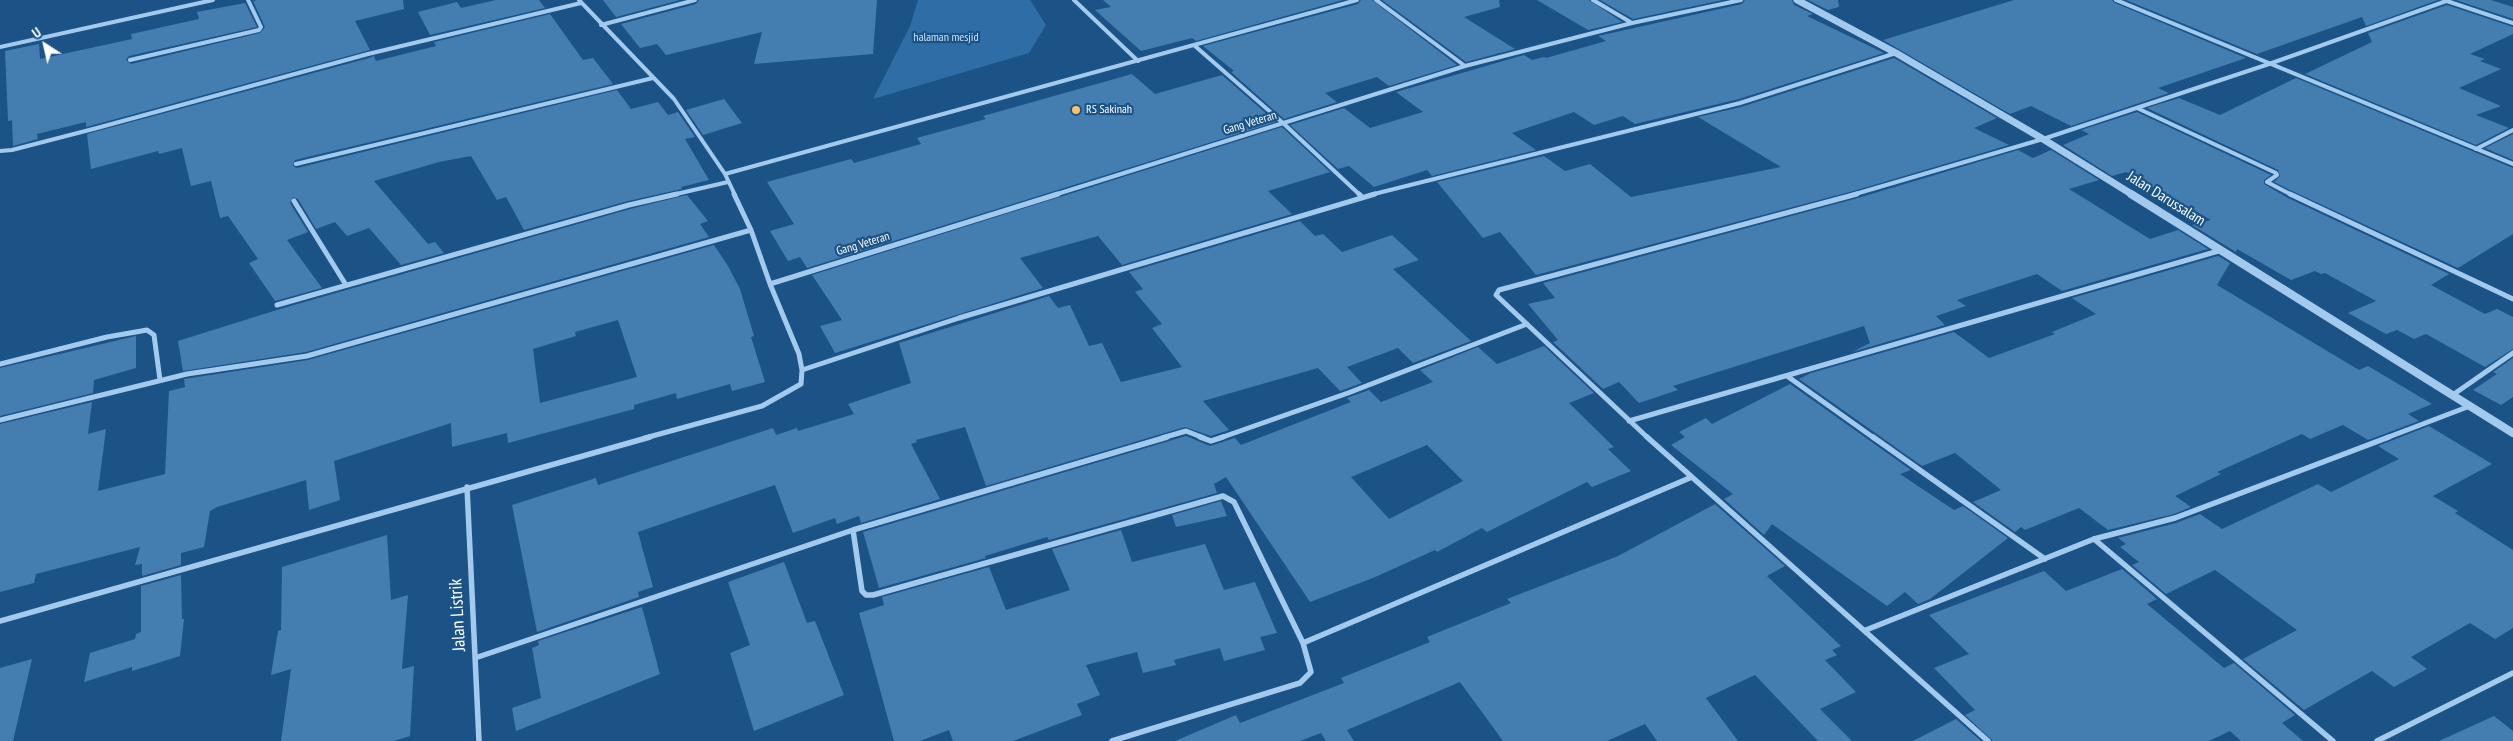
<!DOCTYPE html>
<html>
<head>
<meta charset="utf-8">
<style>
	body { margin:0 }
	#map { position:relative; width:2513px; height:741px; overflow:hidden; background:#1b5387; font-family:"PT Sans Narrow",sans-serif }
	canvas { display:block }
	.north { position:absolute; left:20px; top:20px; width:50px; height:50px; -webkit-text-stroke:4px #1b5387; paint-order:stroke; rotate:325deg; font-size:14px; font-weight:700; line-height:20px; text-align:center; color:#fff }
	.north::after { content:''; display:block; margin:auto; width:18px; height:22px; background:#fff; clip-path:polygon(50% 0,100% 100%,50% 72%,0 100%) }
</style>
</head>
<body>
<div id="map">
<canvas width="2513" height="741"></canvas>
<div class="north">U</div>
</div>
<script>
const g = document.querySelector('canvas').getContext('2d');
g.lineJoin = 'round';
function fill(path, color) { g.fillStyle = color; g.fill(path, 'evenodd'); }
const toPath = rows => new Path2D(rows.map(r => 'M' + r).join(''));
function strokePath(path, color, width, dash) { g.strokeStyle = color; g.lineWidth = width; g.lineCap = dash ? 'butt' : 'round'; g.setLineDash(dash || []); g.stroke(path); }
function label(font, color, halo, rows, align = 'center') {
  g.font = font + ' "PT Sans Narrow",sans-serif'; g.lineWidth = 4.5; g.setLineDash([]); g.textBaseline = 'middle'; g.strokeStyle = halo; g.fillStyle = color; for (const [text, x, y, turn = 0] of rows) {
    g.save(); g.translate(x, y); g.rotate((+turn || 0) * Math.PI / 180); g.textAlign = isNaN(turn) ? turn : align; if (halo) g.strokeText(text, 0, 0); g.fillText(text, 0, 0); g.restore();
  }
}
const green = toPath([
	[918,0,1030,0,1046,25,1029,53,873,99,910,26]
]);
const building = toPath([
	[257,0,403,0,404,9,355,21,370,50,86,127,86,122,37,134,38,139,13,146,12,120,8,121,5,51,39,44,40,59,132,39,131,34,199,19,197,12,245,3,257,27,129,56,126,60,131,64,260,33,265,27,253,1],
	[496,0,539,0,545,8,430,35,418,12,457,2,461,8],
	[603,0,680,0,616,17],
	[699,0,877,0,873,54,754,64,762,32,666,55,657,44,640,48,621,24,696,4],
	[1103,0,1343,0,1196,41,1192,38,1141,51,1095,10,1111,7],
	[1361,0,1372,0,1457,65,1389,86,1377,77,1325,93,1337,102,1284,119,1231,72,1234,71,1203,46,1358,4],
	[1382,0,1499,0,1500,7,1464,17,1515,49,1466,62],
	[1537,0,1589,0,1622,22,1588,30],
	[1600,0,1723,0,1633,19],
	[1745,0,1792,0,1794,5,1813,14,1807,16,1884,53,1739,99,1635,124,1623,116,1594,125,1574,112,1512,133,1536,150,1432,176,1427,170,1374,187,1349,166,1338,169,1290,125,1344,108,1370,128,1423,112,1396,92,1524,55,1532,60,1544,57,1546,58,1606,41,1598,36,1742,4],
	[1808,0,1838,0,1839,7,1828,10],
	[2014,0,2112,0,2115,3,2246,58,2158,88,2169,93,2071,126,2031,106,2010,114,1883,40],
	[2126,0,2438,0,2366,26,2362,17,2257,54],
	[2456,0,2491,0,2513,7,2513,19],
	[2447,5,2513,27,2513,34,2470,54,2485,59,2480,61,2501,69,2459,88,2501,106,2476,115,2509,128,2476,145,2305,74,2372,42,2368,33],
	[550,14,583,60,593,58,613,84,295,160,293,166,297,168,617,90,631,109,658,102,668,115,678,112,695,137,685,139,709,180,681,187,682,189,628,201,524,230,506,197,497,200,471,156,439,162,374,181,428,244,435,242,444,253,401,265,369,228,347,236,335,222,316,229,298,199,293,197,290,203,308,232,287,240,322,288,275,301,249,263,258,259,228,216,220,218,211,181,191,186,182,148,159,154,158,151,91,169,87,134,369,58,374,56,376,61,436,46,434,42],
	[1894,58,1997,118,1974,128,2009,145,1857,190,1536,275,1500,232,1483,238,1437,182,1544,156,1565,171,1590,164,1631,197,1781,167,1698,117,1741,107],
	[1132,74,1155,94,1222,75,1276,122,807,268,800,257,788,261,770,231,794,224,767,182,851,159,854,163,921,144,917,138,986,119,983,116],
	[2296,78,2513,168,2513,234,2458,268,2290,190,2274,182,2280,176,2278,170,2147,108,2179,98,2220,115],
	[724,99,742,123,703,135,686,110],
	[2137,112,2271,175,2264,180,2264,184,2288,198,2449,274,2431,285,2485,314,2497,309,2513,317,2513,349,2485,367,2426,334,2414,339,2397,330,2386,334,2348,313,2376,301,2325,273,2321,274,2315,271,2291,280,2237,249,2236,252,2192,225,2211,220,2126,172,2112,176,2063,145,2089,134,2081,130],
	[1282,127,1330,172,1268,191,1292,214,1122,265,1098,236,1020,258,1043,288,835,353,820,326,842,320,812,275],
	[2513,134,2513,160,2485,148],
	[2018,150,2033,158,2051,150,2099,180,2069,189,2150,239,2178,230,2208,249,2062,291,2037,274,1957,300,1966,306,1936,316,1945,325,1852,352,1870,343,1864,326,1673,386,1678,390,1639,403,1619,382,1603,389,1553,342,1558,340,1528,304,1555,298,1543,283,1858,198],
	[687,195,708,221,700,224,709,237,306,352,183,371,178,341,280,309,630,209],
	[1300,221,1315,236,1323,234,1342,252,1392,235,1419,260,1393,269,1471,341,1413,363,1398,348,1347,367,1362,383,1340,391,1318,368,1203,401,1229,430,1211,436,1185,427,986,486,965,427,916,440,917,442,911,444,940,499,861,523,859,516,837,524,835,518,793,533,775,485,638,532,653,587,638,592,639,597,537,632,512,505,596,478,598,485,773,428,776,435,797,428,798,431,854,414,848,404,911,383,899,343,1049,296,1058,308,1070,305,1089,346,1102,343,1121,382,1182,367,1152,328,1162,324,1135,292,1143,289,1129,272],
	[714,245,728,266,740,289,754,336,751,337,765,382,732,391,730,384,677,399,676,393,634,405,634,409,508,443,507,433,452,447,451,423,334,461,340,500,309,510,306,480,217,507,210,511,204,547,181,553,181,565,142,576,142,564,135,565,140,547,36,574,34,583,0,592,0,424,92,402,88,434,106,429,98,491,165,474,169,391,185,387,184,379,308,360],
	[618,320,637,377,540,403,533,349,576,336,575,332],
	[2218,256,2230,263,2217,285,2359,370,2368,366,2432,404,2408,414,2419,421,2368,440,2343,425,2310,439,2302,434,2217,472,2221,474,2175,496,2191,507,2174,514,2108,530,2079,508,2025,530,2021,527,2015,532,1973,502,2001,490,1955,453,1922,466,1799,379,1811,373,1954,332,1989,358,2055,334,2052,332,2096,314,2072,298],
	[136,336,136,368,94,380,93,393,0,416,0,368],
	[1544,346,1594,393,1569,403,1614,447,1608,449,1631,471,1592,487,1587,482,1487,532,1482,528,1437,552,1435,550,1373,578,1310,602,1226,477,1214,484,1217,493,1049,540,1047,537,985,556,986,558,879,588,863,532,1186,436,1210,446,1235,438,1241,445,1351,402,1347,398,1369,390,1381,402,1433,382,1420,370,1478,347,1497,364],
	[1427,445,1463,481,1389,519,1351,477],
	[2513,358,2513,397,2501,405,2473,390,2497,374,2493,372],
	[1790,384,1911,470,1900,474,1954,510,1963,506,2008,538,1930,599,1918,604,1905,592,1887,606,1772,524,1764,535,1724,499,1733,494,1671,445,1685,437,1679,432,1706,418,1712,424],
	[2429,426,2492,464,2433,496,2458,511,2455,513,2513,550,2513,628,2495,639,2470,623,2411,657,2427,669,2394,687,2372,671,2304,710,2243,659,2297,630,2215,570,2166,594,2132,565,2139,562,2120,547,2126,544,2118,538,2176,523,2200,514,2222,529,2318,484,2331,492,2399,459,2378,446],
	[1221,501,1227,516,1176,527,1172,515],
	[1715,504,1785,566,1767,576,1841,646,1832,650,1837,655,1825,660,1856,692,1820,709,1852,741,1818,741,1755,675,1706,698,1738,741,1657,741,1645,724,1607,741,1503,741,1460,682,1347,730,1354,741,1326,741,1321,733,1300,741,1175,741,1236,715,1240,723,1344,683,1341,678,1430,642,1427,637,1511,603,1507,599,1618,556],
	[1121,530,1132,562,1205,544,1224,590,1255,582,1277,633,1260,637,1265,650,1224,661,1220,648,1174,660,1176,665,1143,673,1137,652,1086,665,1100,695,1077,704,1082,715,1013,741,953,741,949,730,920,741,894,741,859,613,884,605,882,597,989,567,1006,610,1070,590,1052,549],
	[387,535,391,600,408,595,402,669,414,666,410,736,394,741,281,741,291,669,271,675,278,631,281,630,282,567],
	[784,562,807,623,815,621,844,695,754,731,730,653,750,645,728,582],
	[2122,569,2157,599,2147,604,2224,668,2234,663,2295,715,2282,723,2303,741,2241,741,2230,731,2209,741,1993,741,1965,715,1975,710,1934,668,1969,654,1929,615,2044,571,2066,591],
	[181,575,182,619,184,619,180,656,132,671,132,667,84,682,90,653,135,639,136,634,141,632,141,586],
	[642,607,660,674,516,731,512,708,541,698,532,648,539,645,538,641],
	[32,659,13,741,0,741,0,668],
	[2494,716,2513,731,2513,741,2439,741],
	[1956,719,1981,741,1913,741]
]);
const minorFar2 = toPath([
	[579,0,674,99,725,174,735,195],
	[1074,0,1138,61],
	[1376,0,1465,66],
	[1593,0,1632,23],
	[2116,0,2513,164],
	[2447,1,2513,23],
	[601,25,695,0],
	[1195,46,1283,123,1360,195],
	[0,47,213,0],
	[130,60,259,30,261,27,248,0],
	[2137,108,2276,173,2277,175,2267,182,2292,195],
	[2476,149,2513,130],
	[0,151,12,150,97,128,368,54,581,3],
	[296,164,653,78],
	[725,174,1357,0],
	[672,195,728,182],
	[1054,195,1465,66,1632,23,1741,0],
	[1370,195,1740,103,1896,53],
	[1852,195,2043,139,2269,64,2449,0]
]);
const minorFar1 = toPath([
	[1359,194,1362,197],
	[2290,194,2513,299],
	[294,201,346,285],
	[770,284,1058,194],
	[277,305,629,205,677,194],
	[0,364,107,337,147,330,154,335,160,380],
	[802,370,959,318,1375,194],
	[1787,376,1874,438],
	[2454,394,2513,353],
	[0,420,187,374,307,356,751,230],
	[1629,421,2222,250],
	[645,438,762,406,801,384,802,370,799,354,770,284,751,230,734,194],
	[1162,438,1186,431,1204,438],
	[1220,438,1348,393,1527,324],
	[1648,438,1496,295,1499,290,1857,194],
	[2386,438,2470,406]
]);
const minor = toPath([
	[1200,437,1211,441,1223,437],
	[1647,437,1988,741],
	[1873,437,2045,559],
	[467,487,479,741],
	[853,530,1167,437],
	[2094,539,2333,741],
	[0,621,650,437],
	[1866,630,2094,539,2175,518,2389,437],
	[475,658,853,530,862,591,866,595,873,595,1223,496,1234,502,1303,643],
	[1112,741,1300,683,1311,672,1303,643,1692,477],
	[2377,741,2513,673]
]);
const tertiaryFar1 = toPath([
	[1797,0,1896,53,2043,139,2133,195]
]);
const tertiary = toPath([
	[2131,194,2513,433]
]);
const markers = [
	[1076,110,5,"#fdc260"]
];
const farParknames = [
	["halaman mesjid",946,38]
];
const farPoinames = [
	["RS Sakinah",1086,110]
];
const farStreetnames = [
	["Gang Veteran",1250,123,-17],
	["Gang Veteran",863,244,-17]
];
const streetNames = [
	["Jalan Darussalam",2166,199,32]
];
const nearStreetnames = [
	["Jalan Listrik",458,615,-93]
];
fill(green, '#2e6da5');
fill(building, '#447db0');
strokePath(minorFar2, '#a3caec', 4);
strokePath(minorFar1, '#a3caec', 5);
strokePath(minor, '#a3caec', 5.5);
strokePath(tertiaryFar1, '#a3caec', 7);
strokePath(tertiary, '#a3caec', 8);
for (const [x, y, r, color] of markers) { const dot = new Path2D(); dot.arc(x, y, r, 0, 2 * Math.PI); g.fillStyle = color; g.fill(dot); strokePath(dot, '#1b5387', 2); }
label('12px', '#c9e2f9', '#1b5387', farParknames);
label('12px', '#fff', '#1b5387', farPoinames, 'left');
label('12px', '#fff', '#1b5387', farStreetnames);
label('15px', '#fff', '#1b5387', streetNames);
label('18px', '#fff', '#1b5387', nearStreetnames);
</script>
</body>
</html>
